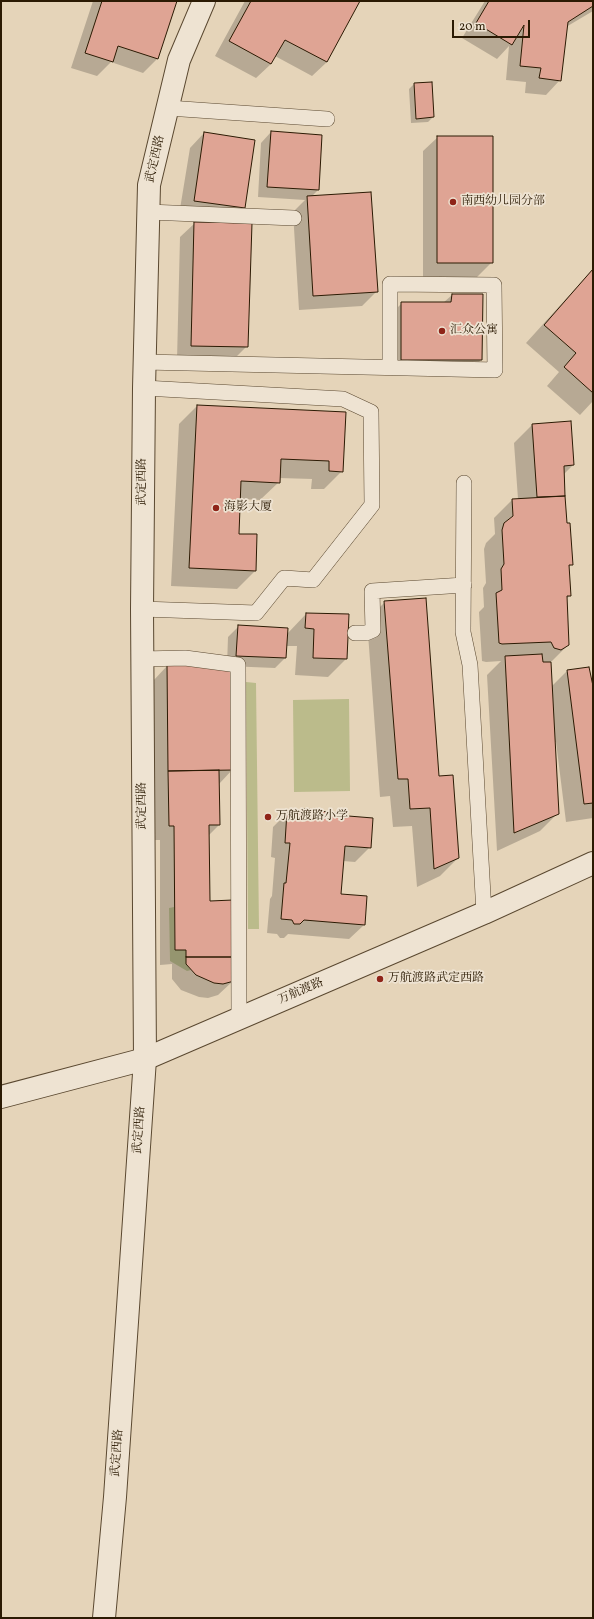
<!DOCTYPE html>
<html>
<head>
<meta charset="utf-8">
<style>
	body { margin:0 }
	#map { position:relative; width:594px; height:1619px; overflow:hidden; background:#e5d4b9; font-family:Vollkorn,serif }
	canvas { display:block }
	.frame { position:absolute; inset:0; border:2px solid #2b1a03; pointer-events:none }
	.scale { position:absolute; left:452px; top:20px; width:78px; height:18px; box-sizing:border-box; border:2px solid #2b1a03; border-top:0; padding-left:5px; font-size:12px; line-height:14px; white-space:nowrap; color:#2b1a03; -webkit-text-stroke:3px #eee3d2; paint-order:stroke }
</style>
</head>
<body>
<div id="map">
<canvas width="594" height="1619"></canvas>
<div class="frame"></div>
<div class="scale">20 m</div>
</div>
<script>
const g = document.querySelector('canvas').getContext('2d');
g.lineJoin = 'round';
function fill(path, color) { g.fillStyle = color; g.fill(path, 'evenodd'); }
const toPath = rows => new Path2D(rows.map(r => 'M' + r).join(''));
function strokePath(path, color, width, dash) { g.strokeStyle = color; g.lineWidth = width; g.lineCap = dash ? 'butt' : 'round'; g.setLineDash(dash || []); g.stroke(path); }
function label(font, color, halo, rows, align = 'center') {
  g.font = font + ' Vollkorn,"Noto Serif SC",serif'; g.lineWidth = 3.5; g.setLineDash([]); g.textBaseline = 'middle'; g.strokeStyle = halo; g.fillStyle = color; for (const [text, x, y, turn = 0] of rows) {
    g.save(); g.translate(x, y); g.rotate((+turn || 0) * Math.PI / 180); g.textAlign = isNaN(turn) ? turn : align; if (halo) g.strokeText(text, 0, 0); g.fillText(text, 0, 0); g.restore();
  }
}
const green = toPath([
	[246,682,256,683,259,929,248,929],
	[349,699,350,791,294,792,293,700],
	[174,907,175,950,186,950,186,964,191,970,187,971,170,961,169,908]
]);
const shadow = toPath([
	[93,1,176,1,158,58,143,73,111,62,97,76,71,68],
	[245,1,359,1,327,62,312,76,275,56,271,64,256,78,215,56],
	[485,1,593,1,593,11,566,27,560,80,546,95,525,93,526,82,506,80,509,46,497,59,462,38],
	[414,84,433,117,428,122,411,123,409,89],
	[271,132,318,190,311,197,377,291,362,306,299,310,293,212,305,200,258,197,261,143],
	[204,133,244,208,228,223,247,346,232,361,177,360,180,237,195,223,228,223,179,215,190,148],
	[438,137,492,262,477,277,423,277,423,151],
	[593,269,593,401,580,415,547,386,559,372,526,343],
	[452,295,481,360,467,375,387,374,387,318,402,303,443,303],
	[197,406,345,413,342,471,324,489,311,489,312,479,279,478,279,482,260,500,239,499,238,535,255,571,237,589,171,586,179,424],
	[532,425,573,465,563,475,566,524,572,564,568,568,570,596,566,599,568,643,566,647,550,663,551,687,567,671,589,668,593,687,593,818,566,822,556,742,554,742,558,813,540,831,497,851,487,675,501,661,486,662,482,661,479,612,484,607,483,588,486,583,484,549,486,543,495,534,494,518,512,500,518,499,514,443],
	[385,602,438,777,458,858,440,876,417,887,412,826,393,827,390,796,380,797,367,620],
	[306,614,346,659,328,677,295,675,297,646,286,646,285,658,275,668,227,666,228,637,239,626,287,634],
	[167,666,233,769,219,784,219,825,208,836,209,902,233,981,218,995,208,998,199,997,181,990,172,979,172,964,160,965,160,840,154,840,153,681],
	[288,812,334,816,370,847,355,862,343,861,340,895,364,925,349,939,288,934,284,938,280,938,277,934,267,933,270,899,272,896,275,858,271,857,273,827]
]);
const building = toPath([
	[102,1,177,1,158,59,118,46,113,62,85,53,102,1],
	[251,1,360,1,327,62,285,40,271,64,229,41,251,1],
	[489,1,593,1,593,6,568,22,561,81,539,78,541,68,520,66,524,25,512,45,476,23,489,1],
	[432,82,434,117,416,119,414,83,432,82],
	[271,131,322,135,319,190,267,187,271,131],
	[204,132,255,140,245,208,194,201,204,132],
	[437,136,493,136,493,263,437,263,437,136],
	[371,192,378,292,313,296,307,196,371,192],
	[194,222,252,223,248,347,191,346,194,222],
	[593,269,593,393,564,367,576,353,544,325,593,269],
	[452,294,483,294,482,360,401,360,401,302,451,302,452,294],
	[197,405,346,412,343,472,329,471,329,461,281,459,280,483,241,481,239,534,257,534,256,571,189,568,197,405],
	[571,421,574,465,564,466,565,496,537,497,532,424,571,421],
	[565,496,567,523,570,523,573,565,569,565,571,596,567,596,569,645,561,650,554,648,551,642,502,644,499,643,496,593,502,590,501,569,504,564,502,530,504,523,513,516,512,499,565,496],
	[426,598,439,776,453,775,459,858,434,869,430,808,410,809,408,779,398,779,384,601,426,598],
	[306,613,349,614,347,659,313,658,314,629,305,628,306,613],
	[238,625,288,628,286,658,236,656,238,625],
	[542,654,543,662,551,662,559,814,514,833,505,656,542,654],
	[190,664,233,671,234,770,168,771,167,665,190,664],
	[589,667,593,686,593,803,584,804,567,670,589,667],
	[219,770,220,825,209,825,210,901,233,900,234,957,186,957,186,950,175,950,174,826,169,826,168,771,219,770],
	[304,809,310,809,314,813,319,813,320,811,336,813,336,815,373,818,371,848,345,846,341,894,367,896,365,925,304,920,300,924,294,924,292,920,281,919,284,883,286,883,290,843,285,843,287,811,300,812,304,809],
	[186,957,234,957,234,981,223,984,214,983,196,975,186,964,186,957]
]);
const service = toPath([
	[168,108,327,119],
	[148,212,294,218],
	[144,362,495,370,494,285,390,284,390,367],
	[464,483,463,632,470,665,484,913],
	[142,609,256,613,284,578,313,580,372,505,371,412,343,399,144,388],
	[355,633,366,633,373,630,372,591,464,585],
	[142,659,185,658,238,665,239,1018]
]);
const minor = toPath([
	[104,1618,115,1497,145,1059,142,609,144,388,149,185,179,60,204,1]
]);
const tertiary = toPath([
	[1,1097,145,1059,484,913,593,863]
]);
const markers = [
	[453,202,4,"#8f2418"],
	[442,331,4,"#8f2418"],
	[216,508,4,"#8f2418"],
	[268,817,4,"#8f2418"],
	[380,979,4,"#8f2418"]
];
const streetNames = [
	["武定西路",156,159,-77],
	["武定西路",143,482,-90],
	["武定西路",143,806,-90],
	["万航渡路",301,992,-23],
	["武定西路",140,1130,-86],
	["武定西路",118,1453,-86]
];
const poiNames = [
	["南西幼儿园分部",461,202],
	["汇众公寓",450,331],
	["海影大厦",224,508],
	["万航渡路小学",276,817],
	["万航渡路武定西路",388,979]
];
fill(green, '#bbbb8b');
fill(shadow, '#0003');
fill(building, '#dfa494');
strokePath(building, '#2b1a03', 1);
strokePath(service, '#5a4830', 16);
strokePath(minor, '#5a4830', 24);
strokePath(tertiary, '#5a4830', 24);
strokePath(service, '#eee3d2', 15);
strokePath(minor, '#eee3d2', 22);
strokePath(tertiary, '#eee3d2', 22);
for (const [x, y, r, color] of markers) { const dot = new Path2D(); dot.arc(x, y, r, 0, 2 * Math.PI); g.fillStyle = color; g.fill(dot); strokePath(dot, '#eee3d2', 1.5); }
label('12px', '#2b1a03', '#eee3d2', streetNames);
label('12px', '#2b1a03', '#eee3d2', poiNames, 'left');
</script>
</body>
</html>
